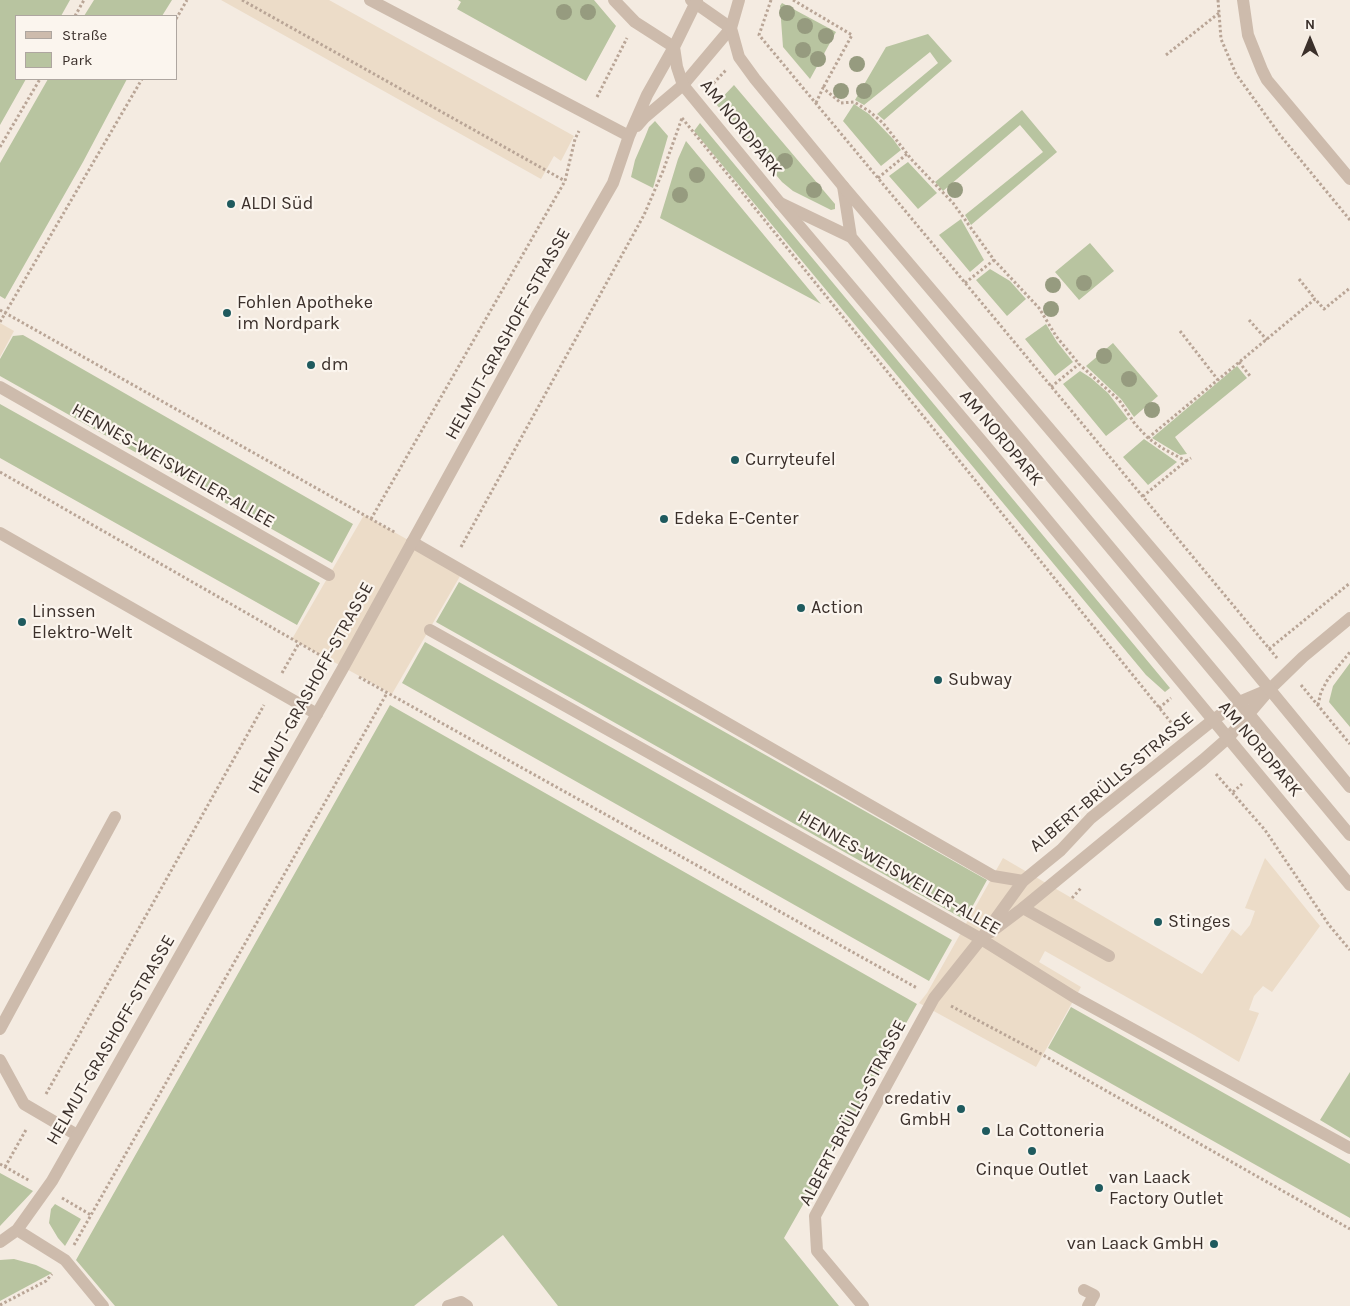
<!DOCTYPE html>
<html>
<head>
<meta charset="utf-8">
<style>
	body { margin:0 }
	#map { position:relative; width:1350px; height:1306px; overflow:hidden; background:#f4ebe1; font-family:Karla,sans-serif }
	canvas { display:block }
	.legend { position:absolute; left:15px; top:15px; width:162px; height:65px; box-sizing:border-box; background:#fbf5ee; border:1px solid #aea6a0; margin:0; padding:6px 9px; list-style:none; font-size:15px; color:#3b302b }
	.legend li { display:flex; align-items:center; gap:10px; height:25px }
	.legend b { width:25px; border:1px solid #aea6a0 }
	.north { position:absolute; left:1285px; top:15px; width:50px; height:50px; -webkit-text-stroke:4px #fbf5ee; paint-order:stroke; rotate:0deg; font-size:14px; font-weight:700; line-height:20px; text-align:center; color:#3b302b }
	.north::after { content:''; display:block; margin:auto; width:18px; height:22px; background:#3b302b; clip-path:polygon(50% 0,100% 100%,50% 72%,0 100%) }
</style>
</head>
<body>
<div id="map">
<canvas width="1350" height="1306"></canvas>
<ul class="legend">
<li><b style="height:6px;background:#cdbbac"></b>Straße</li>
<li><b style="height:14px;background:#b8c4a0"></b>Park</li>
</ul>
<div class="north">N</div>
</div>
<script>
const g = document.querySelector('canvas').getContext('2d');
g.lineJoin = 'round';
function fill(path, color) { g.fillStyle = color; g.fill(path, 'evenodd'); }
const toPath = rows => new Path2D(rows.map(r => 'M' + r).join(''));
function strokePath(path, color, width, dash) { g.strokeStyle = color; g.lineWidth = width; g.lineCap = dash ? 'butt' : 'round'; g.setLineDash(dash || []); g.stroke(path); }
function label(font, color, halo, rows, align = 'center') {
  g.font = font + ' Karla,sans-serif'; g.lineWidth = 4.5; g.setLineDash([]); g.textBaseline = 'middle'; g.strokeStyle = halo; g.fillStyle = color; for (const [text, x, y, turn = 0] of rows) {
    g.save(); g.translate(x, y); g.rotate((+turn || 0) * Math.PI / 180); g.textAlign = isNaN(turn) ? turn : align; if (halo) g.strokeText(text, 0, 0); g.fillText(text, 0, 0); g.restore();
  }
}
const green = toPath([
	[0,0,70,0,61,16,16,16,16,79,26,79,0,125],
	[94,0,172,0,162,16,84,16],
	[458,0,594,0,616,26,586,81,457,9,461,2],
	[782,3,836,32,810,79,783,47,780,6],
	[928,34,952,61,884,120,877,114,938,63,930,52,864,105,855,100,886,47],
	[48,79,127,79,83,162,5,299,0,296,0,163],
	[734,85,835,204,835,209,831,210,793,191,782,182,716,104],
	[854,104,869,114,893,139,901,150,881,166,843,121],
	[1022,110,1057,152,971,225,965,215,1043,152,1020,125,943,191,935,182],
	[655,121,668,136,653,188,631,177,635,160,645,137,649,127],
	[700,123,1170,688,1165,692,1146,675,694,131],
	[686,141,821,304,660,218,678,159],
	[908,162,937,193,918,209,889,176],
	[961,219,984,260,970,272,939,235],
	[1090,243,1114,271,1079,300,1055,272],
	[990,269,1010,281,1026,299,1007,316,976,280],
	[1046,324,1057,342,1073,362,1055,376,1025,339],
	[23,335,353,524,332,563,0,376,0,359,13,336],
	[1113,343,1158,396,1134,417,1121,399,1086,366],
	[1237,366,1247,378,1175,437,1187,454,1180,455,1152,438],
	[1080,371,1091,378,1108,393,1128,419,1106,436,1063,384],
	[0,404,320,583,297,625,0,458],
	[1144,439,1177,462,1148,485,1123,457],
	[459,582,987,880,965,920,436,622],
	[425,642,952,940,929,981,402,683],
	[1350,663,1350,727,1329,702,1333,686],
	[390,705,917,1004,784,1238,839,1306,558,1306,503,1235,414,1306,115,1306,76,1260],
	[1071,1007,1350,1164,1350,1218,1048,1048],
	[1350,1072,1350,1138,1320,1120],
	[0,1173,33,1191,0,1226],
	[55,1204,81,1219,65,1246,58,1238,49,1223,51,1209],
	[14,1259,36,1265,52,1273,0,1301,0,1260]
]);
const plaza = toPath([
	[221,0,329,0,574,136,561,161,554,156,541,179],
	[0,323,14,331,0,357],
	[364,515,463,571,392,694,292,639],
	[1003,858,1202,974,1232,929,1241,936,1250,925,1255,911,1245,908,1265,858,1320,926,1272,992,1263,986,1254,996,1249,1010,1259,1013,1239,1062,1194,1035,1045,951,1039,962,1081,987,1036,1067,919,1003,927,993]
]);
const path = toPath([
	[242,0,565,181],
	[771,0,759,35,1277,658],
	[793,0,852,35,823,88],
	[1218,0,1221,39,1236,74,1280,135,1350,220],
	[75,16,84,0],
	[176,19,187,0],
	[1166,55,1219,13],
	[710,87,726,70],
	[597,97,627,38],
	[816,103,823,88,841,103,854,102,869,111,883,123,912,160,953,203,994,260,1039,308,1056,336,1079,364,1119,400,1135,424,1148,438,1162,448,1186,461,1142,497],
	[682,118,1174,726],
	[0,147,40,79],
	[878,178,907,154],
	[1299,279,1315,299],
	[965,283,994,260],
	[0,310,396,533],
	[1249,320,1267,340],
	[0,322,142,79],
	[1180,331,1218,380],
	[1239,362,1250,376],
	[1051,387,1079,364],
	[1148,438,1315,299,1324,309,1350,288],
	[1186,461,1191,458],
	[0,472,327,659],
	[371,519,565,181,575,139,579,131],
	[461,547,644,215,663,171,682,118],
	[1269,649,1350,583],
	[282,673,299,643],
	[359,677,917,988],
	[1301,685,1350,744],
	[1318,705,1321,692,1328,679,1350,652],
	[1159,708,1171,698],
	[1216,774,1265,830,1329,925,1350,950],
	[1233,792,1242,784],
	[1072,898,1082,887],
	[951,1006,1043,1055,1350,1229],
	[46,1094,264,705],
	[0,1164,30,1181],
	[5,1167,27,1128],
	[62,1198,91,1215],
	[74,1245,387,693],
	[0,1305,46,1281,52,1274]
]);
const service = toPath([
	[843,186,851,237],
	[780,203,851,237,1350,835],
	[0,533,317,714],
	[412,542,993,876,1023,881],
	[1023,908,1109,956],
	[0,1029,115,817],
	[0,1060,24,1104,77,1135],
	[1084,1290,1094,1295,1088,1306]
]);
const pedestrian = toPath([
	[0,387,329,575],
	[430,630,926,908,981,939,1074,997,1350,1148]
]);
const minor = toPath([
	[370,0,629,136],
	[1243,0,1248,35,1262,70,1267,80,1350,179],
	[637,126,644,118,683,85,731,28,691,0],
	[991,932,1023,908,1203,760,1228,738,1270,689,1303,657,1350,618],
	[17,1230,65,1260,103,1306],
	[0,1242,17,1230,52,1181,343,668,536,317,613,183,629,136,647,95,674,47,635,22,614,0],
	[448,1306,461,1302,467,1306],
	[863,1306,817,1251,815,1216,934,998,981,939,1023,881,1061,850,1091,818,1213,720,1239,702,1270,689]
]);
const tertiary = toPath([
	[697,0,674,47,677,67,683,85,780,203,984,444,1350,885],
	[739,0,731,28,739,57,755,79,843,186,1234,646,1350,787]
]);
const trees = [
	[564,12],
	[588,12],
	[787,13],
	[805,26],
	[826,36],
	[803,50],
	[818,59],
	[857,64],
	[841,91],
	[864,91],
	[785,161],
	[697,175],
	[814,190],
	[955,190],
	[680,195],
	[1084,283],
	[1053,285],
	[1051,309],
	[1104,356],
	[1129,379],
	[1152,410]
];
const markers = [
	[231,204,5,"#1f5a5e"],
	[227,313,5,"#1f5a5e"],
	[311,365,5,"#1f5a5e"],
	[735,460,5,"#1f5a5e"],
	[664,519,5,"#1f5a5e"],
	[801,608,5,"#1f5a5e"],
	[22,622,5,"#1f5a5e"],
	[938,680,5,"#1f5a5e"],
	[1158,922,5,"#1f5a5e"],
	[961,1109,5,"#1f5a5e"],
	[986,1131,5,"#1f5a5e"],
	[1032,1151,5,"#1f5a5e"],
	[1099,1188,5,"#1f5a5e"],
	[1214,1244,5,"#1f5a5e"]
];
const streetNames = [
	["AM NORDPARK",741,128,51],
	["HELMUT-GRASHOFF-STRASSE",508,334,-61],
	["AM NORDPARK",1001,438,50],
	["HENNES-WEISWEILER-ALLEE",173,466,30],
	["HELMUT-GRASHOFF-STRASSE",311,688,-61],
	["AM NORDPARK",1260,749,50],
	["ALBERT-BRÜLLS-STRASSE",1112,782,-40],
	["HENNES-WEISWEILER-ALLEE",899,873,30],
	["HELMUT-GRASHOFF-STRASSE",111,1040,-60],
	["ALBERT-BRÜLLS-STRASSE",853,1113,-62]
];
const poiNames = [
	["ALDI Süd",241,204],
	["Fohlen Apotheke",237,303],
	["im Nordpark",237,324],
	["dm",321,365],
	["Curryteufel",745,460],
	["Edeka E-Center",674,519],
	["Action",811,608],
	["Linssen",32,612],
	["Elektro-Welt",32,633],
	["Subway",948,680],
	["Stinges",1168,922],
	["credativ",951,1099,"right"],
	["GmbH",951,1120,"right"],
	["La Cottoneria",996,1131],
	["Cinque Outlet",1032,1170,"center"],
	["van Laack",1109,1178],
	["Factory Outlet",1109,1199],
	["van Laack GmbH",1204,1244,"right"]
];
fill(green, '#b8c4a0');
fill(plaza, '#ecdcc8');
strokePath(path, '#b9a596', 3, [2.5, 2.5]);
strokePath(service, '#cdbbac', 12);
strokePath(pedestrian, '#cdbbac', 12);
strokePath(minor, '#cdbbac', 12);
strokePath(tertiary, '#cdbbac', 12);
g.fillStyle = '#969b7f';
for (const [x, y] of trees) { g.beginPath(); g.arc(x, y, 8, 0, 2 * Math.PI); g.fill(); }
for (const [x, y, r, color] of markers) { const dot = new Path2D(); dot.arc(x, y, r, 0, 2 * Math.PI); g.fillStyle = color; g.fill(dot); strokePath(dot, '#fbf5ee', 2); }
label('18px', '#3b302b', '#fbf5ee', streetNames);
label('18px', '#3b302b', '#fbf5ee', poiNames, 'left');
</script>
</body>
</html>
